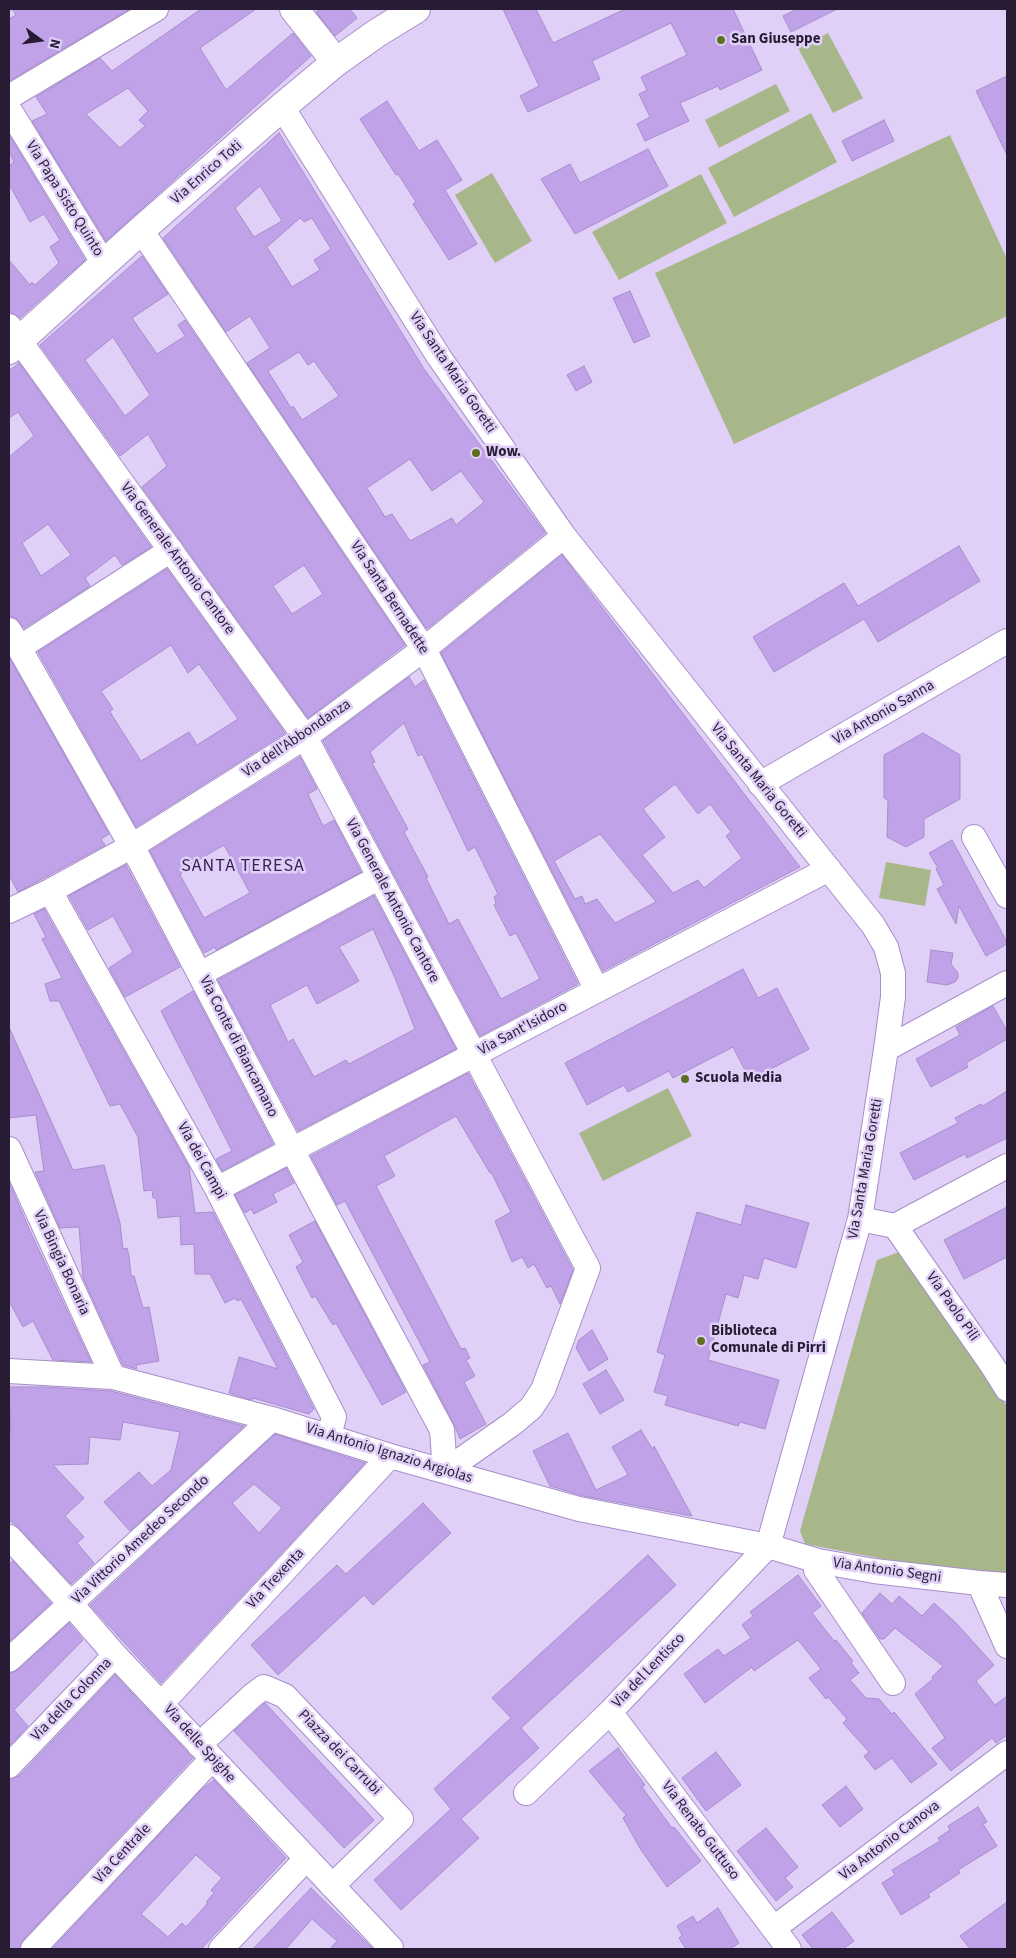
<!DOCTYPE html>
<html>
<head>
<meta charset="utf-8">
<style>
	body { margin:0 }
	#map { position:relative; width:1016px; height:1958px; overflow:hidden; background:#e0d0f7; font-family:"Source Sans 3",sans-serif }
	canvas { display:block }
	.frame { position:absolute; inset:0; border:10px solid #271c34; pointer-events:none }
	.north { position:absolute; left:15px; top:15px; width:50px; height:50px; -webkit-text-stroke:4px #e0d0f7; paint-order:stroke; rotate:104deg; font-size:14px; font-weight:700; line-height:20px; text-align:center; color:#271c34 }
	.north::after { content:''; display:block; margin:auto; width:18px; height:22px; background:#271c34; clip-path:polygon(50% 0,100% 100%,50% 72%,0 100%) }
</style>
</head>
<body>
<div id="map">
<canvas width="1016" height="1958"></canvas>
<div class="frame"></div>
<div class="north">N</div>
</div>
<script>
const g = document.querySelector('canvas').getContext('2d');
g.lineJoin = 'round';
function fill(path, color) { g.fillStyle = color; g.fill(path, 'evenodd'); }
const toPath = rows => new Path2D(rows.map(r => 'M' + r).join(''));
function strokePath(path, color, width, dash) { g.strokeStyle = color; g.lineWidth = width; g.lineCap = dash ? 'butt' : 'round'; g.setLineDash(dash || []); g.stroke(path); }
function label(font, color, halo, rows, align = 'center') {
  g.font = font + ' "Source Sans 3",sans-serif'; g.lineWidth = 5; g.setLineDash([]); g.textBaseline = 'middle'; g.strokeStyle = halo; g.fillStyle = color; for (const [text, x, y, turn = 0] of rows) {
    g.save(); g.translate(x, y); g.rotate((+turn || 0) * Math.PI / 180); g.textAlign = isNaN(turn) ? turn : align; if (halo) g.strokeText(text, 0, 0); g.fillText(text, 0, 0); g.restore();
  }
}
const green = toPath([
	[828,33,863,98,833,113,798,48],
	[776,84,790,111,719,148,705,120],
	[811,113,837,162,734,217,708,168],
	[950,135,1007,259,1007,316,734,444,655,273],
	[492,173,532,241,495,263,455,195],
	[701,174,727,223,619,280,592,232],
	[886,862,931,870,925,906,879,898],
	[668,1088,692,1136,603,1181,579,1133],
	[902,1251,945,1317,1007,1406,1007,1576,936,1569,805,1544,800,1531,877,1260]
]);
const building = toPath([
	[12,9,130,9,9,81,9,19,16,15,12,9],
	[201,9,256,9,200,48,226,90,293,33,311,56,106,241,32,121,47,114,36,97,100,58,112,71,201,9],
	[128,88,148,111,139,120,145,126,120,148,86,114,128,88],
	[320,9,350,9,357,18,335,36,316,12,320,9],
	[503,9,536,9,553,43,625,9,733,9,762,70,720,90,718,86,680,103,689,121,645,141,637,124,650,117,639,94,647,90,641,77,687,55,671,23,592,61,600,79,528,112,520,96,539,86,503,9],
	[797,9,837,9,791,32,783,16,797,9],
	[1007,76,1007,155,976,91,1007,76],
	[387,101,419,151,437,140,462,180,445,190,477,244,449,260,413,204,416,202,398,174,396,175,360,119,387,101],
	[884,120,894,141,852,161,842,141,884,120],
	[279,133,424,369,545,533,428,628,426,628,247,363,270,348,250,316,226,332,163,238,279,133],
	[260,186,282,221,254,237,235,208,260,186],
	[300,218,304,222,312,218,331,249,314,260,320,270,292,287,267,247,300,218],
	[299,352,308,365,314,361,339,396,302,420,293,406,291,408,268,371,299,352],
	[410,459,432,491,461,471,484,502,456,525,452,518,410,541,392,514,385,517,367,488,410,459],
	[9,135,85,260,20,318,9,311,9,260,30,285,32,282,35,285,59,263,50,247,60,240,44,214,30,222,9,184,9,166,14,162,9,151,9,135],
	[648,149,668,186,575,234,541,179,570,164,580,183,648,149],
	[142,256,168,294,132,318,157,354,185,336,178,325,185,320,405,645,308,718,142,487,167,466,148,434,120,456,40,345,142,256],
	[113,337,150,395,125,416,85,360,113,337],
	[304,565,323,594,292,614,273,586,304,565],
	[630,291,650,336,634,343,613,298,630,291],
	[19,363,151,547,122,565,115,555,85,578,90,586,24,628,16,618,9,616,9,457,34,436,18,412,9,418,9,371,19,363],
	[48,524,71,555,41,576,22,543,48,524],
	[584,366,592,382,576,391,567,375,584,366],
	[959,546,980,581,878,642,864,619,774,672,753,637,844,583,858,606,959,546],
	[562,555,800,867,603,971,441,653,562,555],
	[675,784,698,814,710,804,731,832,726,836,742,858,704,888,698,880,673,893,642,855,665,837,643,809,675,784],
	[600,834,656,902,615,923,597,899,585,904,582,896,575,899,554,861,600,834],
	[167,569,285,733,136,827,38,652,167,569],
	[171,645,188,673,199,664,238,719,197,745,189,732,141,761,110,712,113,709,101,691,171,645],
	[9,657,109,834,101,839,105,845,18,892,9,875,9,657],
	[409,677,415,687,424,680,578,984,480,1036,323,741,409,677],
	[404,723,418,756,422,754,468,851,475,847,498,894,494,897,496,903,494,905,510,936,516,933,540,979,501,999,458,919,449,924,426,878,428,877,404,832,408,829,372,763,375,762,370,752,404,723],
	[923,733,960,755,960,799,924,819,924,837,906,847,887,837,888,800,884,798,884,755,923,733],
	[300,757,317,789,308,794,323,826,334,820,361,872,216,950,215,947,204,953,150,851,300,757],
	[224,845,250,893,204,918,180,875,182,873,181,870,224,845],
	[952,840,1007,942,1007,944,986,956,959,906,956,924,937,889,944,885,936,869,938,868,929,853,952,840],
	[126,865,180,967,125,997,109,968,133,952,113,916,88,930,69,896,126,865],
	[374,896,456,1049,298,1131,218,980,374,896],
	[373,929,395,978,415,1029,349,1064,346,1060,314,1077,293,1039,288,1042,270,1005,307,985,317,1004,359,981,339,947,373,929],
	[44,909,189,1167,195,1213,213,1212,314,1409,309,1414,253,1398,252,1400,229,1393,239,1357,278,1369,241,1299,237,1301,235,1298,225,1303,210,1274,195,1274,194,1244,181,1245,180,1216,158,1218,156,1198,153,1198,152,1190,144,1191,138,1137,120,1104,110,1106,59,1001,50,1001,45,984,62,978,42,939,46,937,34,914,44,909],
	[931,950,953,953,951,964,958,973,958,978,955,982,947,985,927,982,931,950],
	[743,969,758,998,777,988,809,1049,750,1080,733,1047,673,1078,669,1071,628,1092,624,1085,587,1105,565,1063,743,969],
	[193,991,273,1144,222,1171,216,1159,232,1151,161,1011,193,991],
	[993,1006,1007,1031,1007,1039,966,1063,968,1067,931,1087,916,1059,960,1035,956,1027,993,1006],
	[9,1027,73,1170,104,1165,120,1223,123,1249,127,1248,129,1256,131,1276,134,1276,143,1308,149,1307,159,1361,136,1365,137,1369,123,1365,83,1278,79,1227,60,1228,35,1172,44,1171,36,1115,9,1118,9,1027],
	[468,1073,573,1270,560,1304,551,1286,547,1288,534,1264,528,1268,522,1257,512,1262,495,1221,511,1212,491,1172,490,1173,456,1116,384,1156,395,1176,376,1186,461,1349,465,1348,470,1358,466,1360,475,1376,464,1382,486,1424,460,1439,454,1424,423,1365,430,1362,345,1201,337,1205,311,1156,468,1073],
	[1007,1091,1007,1138,967,1158,965,1154,914,1180,900,1153,958,1123,955,1118,981,1104,983,1106,1007,1091],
	[286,1168,294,1183,273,1194,277,1202,254,1214,251,1209,245,1213,235,1195,286,1168],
	[9,1182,30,1231,91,1362,53,1360,33,1321,23,1327,9,1301,9,1182],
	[746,1205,809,1223,796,1268,764,1258,758,1279,744,1275,738,1298,726,1294,708,1360,779,1380,765,1429,740,1422,738,1426,665,1405,668,1396,654,1392,665,1355,657,1352,697,1212,741,1225,746,1205],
	[1007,1207,1007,1257,964,1279,944,1240,1007,1207],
	[315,1221,406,1392,382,1405,336,1323,333,1325,315,1296,312,1298,296,1267,303,1262,289,1235,315,1221],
	[592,1330,608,1359,589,1371,576,1348,579,1340,592,1330],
	[606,1370,624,1400,600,1414,583,1384,606,1370],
	[9,1387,44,1387,111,1391,244,1426,130,1531,104,1502,139,1472,152,1486,171,1470,180,1432,123,1422,120,1440,90,1437,88,1464,53,1465,84,1498,65,1516,84,1537,77,1543,94,1563,71,1584,19,1528,9,1520,9,1437,11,1437,9,1387],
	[641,1430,653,1450,654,1446,692,1516,584,1496,550,1486,533,1451,568,1433,596,1490,628,1475,612,1447,641,1430],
	[275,1434,365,1463,161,1683,90,1605,275,1434],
	[254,1484,282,1508,259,1533,232,1503,254,1484],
	[423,1503,451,1533,373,1605,364,1595,278,1675,251,1645,337,1565,346,1574,423,1503],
	[648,1555,676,1585,521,1728,539,1748,461,1819,479,1838,401,1910,374,1880,451,1809,434,1789,511,1718,492,1698,648,1555],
	[13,1561,51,1603,9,1642,9,1565,13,1561],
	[798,1575,821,1606,812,1613,834,1641,836,1640,853,1661,851,1663,859,1673,850,1680,866,1698,879,1699,892,1714,894,1712,937,1764,911,1783,892,1758,875,1770,864,1756,869,1752,843,1723,847,1719,828,1697,826,1699,809,1678,821,1669,798,1640,754,1671,752,1667,705,1703,684,1674,718,1649,724,1656,751,1638,742,1625,753,1616,750,1612,798,1575],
	[880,1593,892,1604,899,1596,922,1616,934,1603,956,1623,994,1665,976,1681,995,1705,1007,1696,1007,1735,996,1743,992,1738,951,1771,932,1748,945,1738,915,1694,933,1679,932,1677,943,1666,895,1628,884,1639,880,1639,862,1613,880,1593],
	[69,1623,83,1640,14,1710,28,1726,9,1746,9,1673,18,1670,69,1623],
	[115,1675,193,1758,23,1940,20,1949,9,1949,9,1779,19,1776,115,1675],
	[265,1703,374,1820,344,1848,234,1731,265,1703],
	[618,1748,645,1785,642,1787,672,1828,674,1827,701,1861,667,1887,641,1850,623,1818,626,1815,589,1771,618,1748],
	[716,1752,741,1785,706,1811,682,1778,716,1752],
	[214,1780,286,1858,201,1949,52,1949,202,1789,214,1780],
	[196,1855,222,1878,211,1890,214,1893,206,1902,208,1903,186,1927,182,1923,168,1937,141,1914,196,1855],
	[846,1786,863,1809,840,1827,822,1805,846,1786],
	[978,1807,987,1822,983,1824,997,1846,958,1870,960,1873,928,1894,930,1897,901,1915,882,1883,895,1875,892,1870,940,1841,938,1838,950,1830,948,1826,978,1807],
	[766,1828,798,1867,785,1878,793,1887,776,1901,737,1851,766,1828],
	[311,1888,367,1943,373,1949,330,1949,337,1941,312,1919,286,1949,253,1949,311,1888],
	[1007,1902,1007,1949,970,1949,960,1936,1007,1902],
	[718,1908,739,1943,730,1949,686,1949,679,1938,682,1935,677,1926,693,1916,697,1923,718,1908],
	[832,1912,854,1941,843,1949,813,1949,802,1935,832,1912]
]);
const minor = toPath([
	[9,97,156,9],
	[282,107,439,357,564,536,873,925,886,947,893,973,893,997,886,1049,860,1219,768,1546,610,1712,526,1793],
	[9,109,104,264],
	[141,230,424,649,597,990],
	[9,326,305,737,588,1268,543,1390,531,1408,512,1424,445,1471],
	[9,630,140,861,292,1150,442,1430,445,1471],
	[19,648,171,550],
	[760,784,1007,641],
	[974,837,1007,896],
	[50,891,217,1189,334,1417,329,1436],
	[9,911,50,891,132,846,305,737,424,649,564,536],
	[200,974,380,877],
	[886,1049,1007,983],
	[9,1149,113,1377],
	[217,1189,829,869],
	[860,1219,895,1226,1007,1166],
	[895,1226,992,1365,1007,1389],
	[9,1371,113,1377,272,1419,390,1456,579,1509,768,1546,818,1561,874,1571,979,1583,1007,1585],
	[9,1537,71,1604,115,1655,391,1948,390,1949],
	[818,1561,816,1570,893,1683],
	[979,1583,1007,1646],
	[9,1660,272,1419],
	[162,1703,390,1456],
	[610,1712,789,1949],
	[199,1745,253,1695,264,1687,285,1696,401,1819,332,1886],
	[9,1766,115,1655],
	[774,1928,1007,1753],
	[33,1949,212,1759],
	[221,1949,306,1859]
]);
const tertiary = toPath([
	[294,9,336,62],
	[9,350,141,230,282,107,336,62,377,33,416,9]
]);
const markers = [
	[721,40,5,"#5b7121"],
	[476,453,5,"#5b7121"],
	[685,1079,5,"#5b7121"],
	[701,1341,5,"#5b7121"]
];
const poiNames = [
	["San Giuseppe",731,40],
	["Wow.",486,453],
	["Scuola Media",695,1079],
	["Biblioteca",711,1332],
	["Comunale di Pirri",711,1349]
];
const streetNames = [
	["Via Enrico Toti",207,173,-41],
	["Via Papa Sisto Quinto",64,199,58],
	["Via Santa Maria Goretti",452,373,56],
	["Via Generale Antonio Cantore",177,559,54],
	["Via Santa Bernadette",389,598,57],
	["Via Antonio Sanna",884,713,-30],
	["Via dell'Abbondanza",297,739,-34],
	["Via Santa Maria Goretti",758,781,51],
	["Via Generale Antonio Cantore",392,901,62],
	["Via Sant'Isidoro",523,1029,-28],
	["Via Conte di Biancamano",238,1047,63],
	["Via dei Campi",201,1161,61],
	["Via Santa Maria Goretti",866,1169,-80],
	["Via Bingia Bonaria",61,1263,65],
	["Via Paolo Pili",952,1307,55],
	["Via Antonio Ignazio Argiolas",389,1454,17],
	["Via Vittorio Amedeo Secondo",141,1540,-43],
	["Via Antonio Segni",887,1571,8],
	["Via Trexenta",276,1579,-47],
	["Via del Lentisco",649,1671,-46],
	["Via della Colonna",72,1700,-46],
	["Via delle Spighe",199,1744,48],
	["Piazza dei Carrubi",339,1753,46],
	["Via Renato Guttuso",700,1831,53],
	["Via Antonio Canova",890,1841,-37],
	["Via Centrale",123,1854,-47]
];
const quarterNames = [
	["SANTA TERESA",243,867]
];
fill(green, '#a8b78a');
fill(building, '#c0a2e9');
strokePath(building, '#a78dcb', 1);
strokePath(minor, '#a78ecb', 26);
strokePath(tertiary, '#a78ecb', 30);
strokePath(minor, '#fff', 24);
strokePath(tertiary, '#fff', 28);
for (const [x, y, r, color] of markers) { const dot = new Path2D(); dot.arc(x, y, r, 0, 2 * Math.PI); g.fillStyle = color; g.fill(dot); strokePath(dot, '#e0d0f7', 2); }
label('bold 15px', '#271c34', '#e0d0f7', poiNames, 'left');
label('15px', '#271c34', '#e0d0f7', streetNames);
g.letterSpacing = '1px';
label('18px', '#392054', '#e0d0f7', quarterNames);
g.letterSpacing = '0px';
</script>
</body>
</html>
